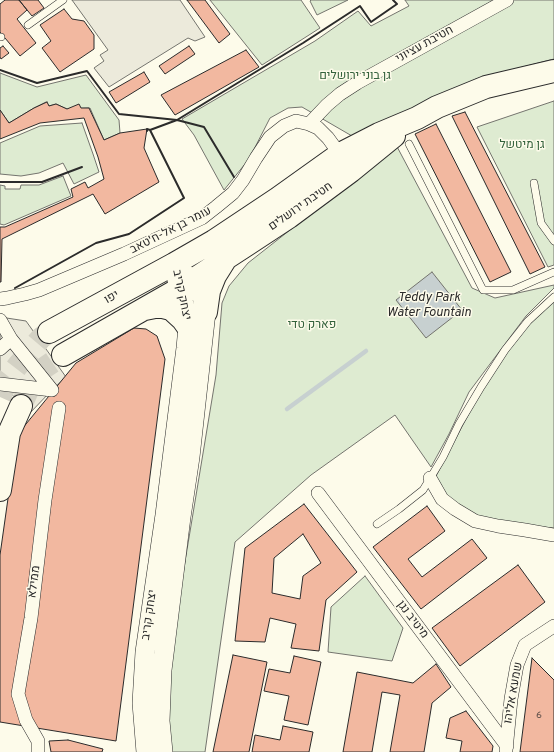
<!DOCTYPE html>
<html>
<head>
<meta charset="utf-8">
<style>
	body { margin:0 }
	canvas { display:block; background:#fdfbea }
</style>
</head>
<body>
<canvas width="554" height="752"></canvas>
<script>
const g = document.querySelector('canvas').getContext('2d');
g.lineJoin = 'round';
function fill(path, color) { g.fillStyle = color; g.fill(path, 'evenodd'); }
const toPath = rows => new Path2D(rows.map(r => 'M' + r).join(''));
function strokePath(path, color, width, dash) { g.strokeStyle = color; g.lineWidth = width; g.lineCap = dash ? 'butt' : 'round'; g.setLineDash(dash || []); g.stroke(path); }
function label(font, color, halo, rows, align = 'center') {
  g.font = font + ' Overpass,Heebo,sans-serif'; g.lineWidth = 3; g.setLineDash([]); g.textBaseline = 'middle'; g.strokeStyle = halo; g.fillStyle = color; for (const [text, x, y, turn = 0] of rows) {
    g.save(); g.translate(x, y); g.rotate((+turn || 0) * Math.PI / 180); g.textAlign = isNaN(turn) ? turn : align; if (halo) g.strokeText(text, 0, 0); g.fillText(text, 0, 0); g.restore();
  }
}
const green = toPath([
	[210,0,301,0,320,28,262,65,210,0],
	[311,0,348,0,317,15,310,1,311,0],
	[405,0,554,0,554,59,476,79,431,102,352,136,302,107,288,108,270,118,249,159,224,190,194,135,182,119,315,41,358,11,371,26,409,6,405,0],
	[0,73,37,87,86,75,119,120,120,133,104,140,90,108,67,109,56,104,49,106,46,102,34,108,9,123,0,110,0,73],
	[554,101,554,265,548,267,477,127,554,101],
	[82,123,93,154,99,172,74,184,63,163,39,173,21,176,0,174,0,143,40,126,82,123],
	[394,141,472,288,495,298,554,285,554,288,526,316,469,392,449,434,431,467,395,415,311,475,235,542,205,752,169,752,167,718,174,628,216,375,222,303,229,286,248,263,304,219,394,141],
	[63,176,71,196,4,225,0,224,0,185,5,186,5,189,20,189,21,185,39,185,63,176],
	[554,297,554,528,500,524,478,518,446,497,435,478,476,400,510,348,536,312,554,297],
	[365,576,403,628,392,661,328,652,331,607,365,576]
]);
const parking = toPath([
	[72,0,180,0,205,37,195,41,188,38,109,87,94,68,104,61,100,55,108,50,72,0],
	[0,317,26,321,66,377,52,390,28,415,7,388,0,386,0,317]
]);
const water = toPath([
	[432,272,462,310,426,338,396,300,432,272]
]);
const stream = toPath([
	[287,409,366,351]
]);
const building = toPath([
	[5,0,19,0,27,10,17,19,36,43,20,56,0,32,0,4,5,0],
	[19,0,38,0,44,8,32,16,19,0],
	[187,0,205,0,230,34,219,43,187,0],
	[64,9,72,19,84,21,94,35,94,49,60,72,42,48,51,41,40,25,64,9],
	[3,46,9,53,1,59,0,57,0,48,3,46],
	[189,46,195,54,165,74,159,66,189,46],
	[246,50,259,67,175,115,161,95,246,50],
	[144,72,150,82,116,103,109,92,144,72],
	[47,102,49,106,56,104,67,109,79,104,81,108,89,108,104,140,120,133,147,129,144,148,159,182,105,214,93,194,2,239,1,282,0,282,0,227,5,227,73,197,71,189,85,182,88,188,104,179,98,157,84,118,40,123,0,139,0,110,9,123,34,108,47,102],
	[465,112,545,267,530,274,452,116,465,112],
	[436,124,511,272,490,282,415,134,436,124],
	[134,328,146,329,157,336,165,359,116,741,0,722,0,555,17,435,76,363,134,328],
	[304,504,357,572,326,600,319,651,291,648,296,624,270,618,265,642,235,641,245,548,304,504],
	[303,534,321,563,303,576,300,599,272,593,274,558,303,534],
	[427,506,445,531,408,559,422,577,472,539,487,558,421,609,373,547,427,506],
	[518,565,545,602,460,666,432,628,518,565],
	[233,655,267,662,249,752,213,752,233,655],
	[294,656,321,662,308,725,284,720,289,696,264,691,269,669,290,673,294,656],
	[532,658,554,680,554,752,520,752,532,658],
	[436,664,451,687,432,703,424,752,390,752,400,695,382,692,372,752,343,752,357,672,413,683,436,664],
	[466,711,493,746,492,752,460,752,462,741,446,738,450,718,466,711],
	[283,726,313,732,309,752,252,752,255,735,280,740,283,726],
	[68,740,103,749,102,752,51,752,49,741,68,740]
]);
const highwayTunnel = toPath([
	[0,397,9,377,19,364,41,338,49,332],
	[21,406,32,381,44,368,63,355]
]);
const lane = toPath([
	[28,25,63,0],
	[0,37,1,37],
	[409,144,483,290,513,290,554,272],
	[534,183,541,223,554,241],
	[377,524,399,509,423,490,443,457,459,424,481,387,505,350,528,321,554,297]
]);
const street = toPath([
	[309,124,327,105,340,94,357,83,507,0],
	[0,299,7,298,25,294,39,290,124,254,202,218,216,207,233,193,243,180,256,158,270,137,284,126,296,121,309,124,318,128,328,138,344,160],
	[0,320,11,339,52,390],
	[0,349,11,339],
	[0,384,52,390],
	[430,478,442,499,455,509,475,521,498,526,525,530,554,535],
	[318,493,507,746],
	[506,750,511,699,517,665,525,645,554,626],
	[38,752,38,741,26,720,18,694,31,618,45,500,59,408]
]);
const secondary = toPath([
	[146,752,142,703,145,652,165,515,186,348,188,327,188,316,179,289,176,275],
	[163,752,160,721,162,670,181,517,190,457,206,312,202,297,192,280,174,264]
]);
const highway = toPath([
	[145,309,155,307,163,307,171,309,183,320,188,327],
	[206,312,209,291,215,276,225,260],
	[49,332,174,264,214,241,277,199,340,154,379,134,417,118,437,107,486,87,554,71],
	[63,355,179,289,248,244,289,217,351,171,394,136],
	[0,490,9,433,21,406]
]);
const wall = toPath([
	[0,70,37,83,87,71,119,114,177,120,204,127,234,177],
	[147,131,147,129,150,130,177,120,303,43,360,6,371,22,397,4,393,0],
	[0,182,42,182,82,167],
	[15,288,96,243,129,234,184,198,150,130]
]);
const numberNames = [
	["6",539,716]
];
const streetNames = [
	["חטיבת עציוני",425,45,-29],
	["חטיבת ירושלים",301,207,-35],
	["עומר בן אל-ח'טאב",171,231,-27],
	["יצחק קריב",181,295,78],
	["יפו",112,298,-29],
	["ממילא",35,582,-83],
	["יצחק קריב",150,615,-82],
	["מיטיב נגן",412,620,53],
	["שמעא אליהו",514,693,-80]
];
const parkNames = [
	["גן בוני ירושלים",355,77],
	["גן מיטשל",522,146],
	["פארק טדי",312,326]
];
const waterNames = [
	["Teddy Park",429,298],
	["Water Fountain",429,313]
];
fill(green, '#deebd1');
strokePath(green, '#74746e', 1);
fill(parking, '#eceadb');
strokePath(parking, '#74746e', 1);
fill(water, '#c7d0d0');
strokePath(water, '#74746e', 1);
strokePath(stream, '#c7d0d0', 4.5);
fill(building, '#f2b8a0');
strokePath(building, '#2b2b2b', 1);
strokePath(highwayTunnel, '#d3d1c4', 22, [22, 11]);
strokePath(lane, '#2b2b2b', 8);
strokePath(street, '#2b2b2b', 14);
strokePath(secondary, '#2b2b2b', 20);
strokePath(highway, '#2b2b2b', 24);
strokePath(lane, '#fdfbea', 7);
strokePath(street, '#fdfbea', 13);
strokePath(secondary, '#fdfbea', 19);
strokePath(highway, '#fdfbea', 22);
strokePath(wall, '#2b2b2b', 2);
label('10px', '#5d4e48', null, numberNames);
label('12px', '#2b2b2b', '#fdfbea', streetNames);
label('12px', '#34623c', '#fdfbea', parkNames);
label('italic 13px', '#2b2b2b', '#fdfbea', waterNames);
</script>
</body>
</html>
